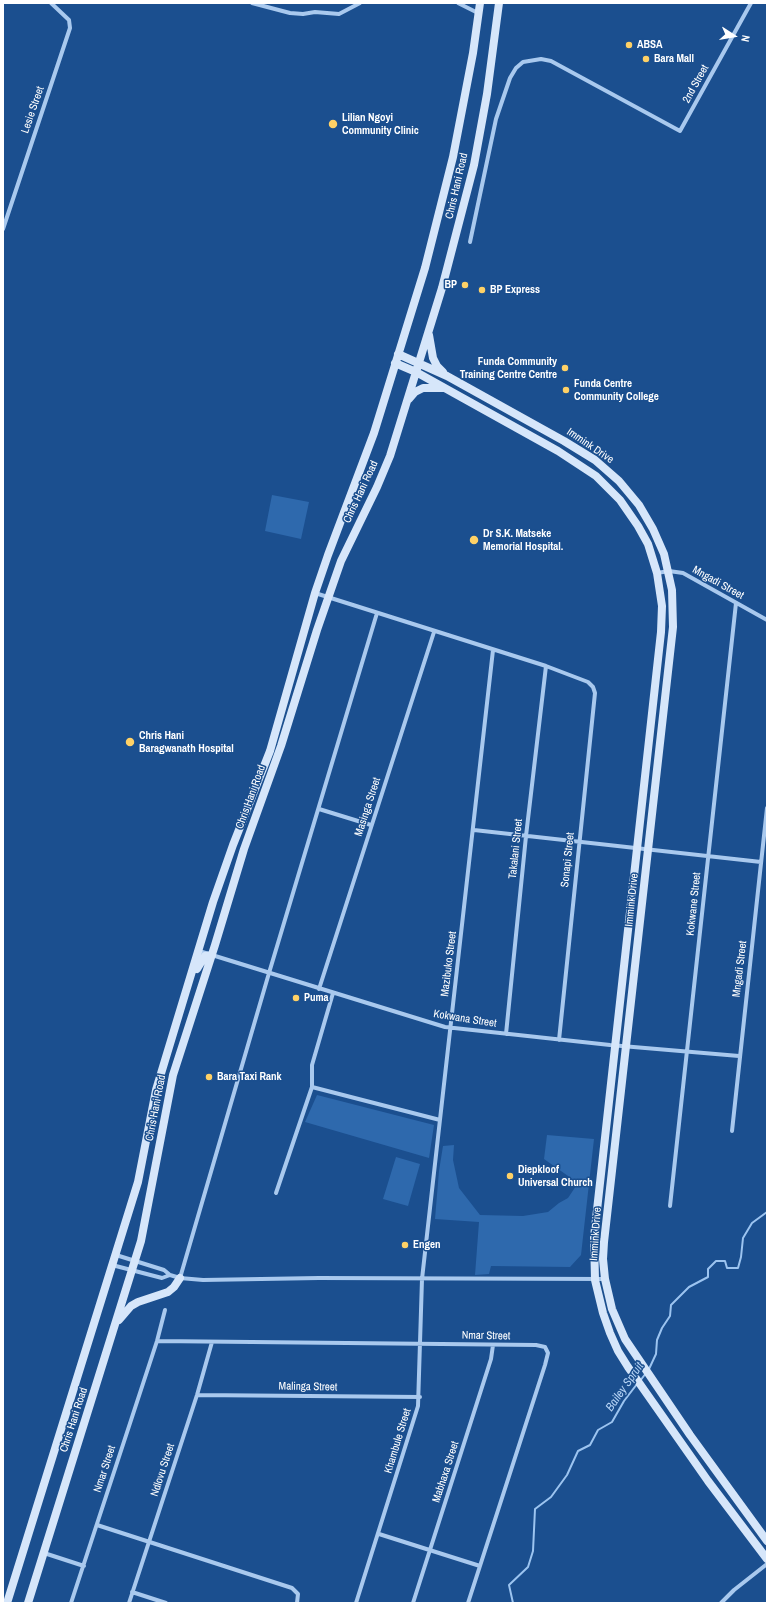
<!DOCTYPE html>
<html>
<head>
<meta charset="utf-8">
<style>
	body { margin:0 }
	#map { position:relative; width:770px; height:1606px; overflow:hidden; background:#1b4f8f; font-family:"Archivo Narrow",sans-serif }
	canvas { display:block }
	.frame { position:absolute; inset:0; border:4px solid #fff; pointer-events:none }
	.north { position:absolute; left:714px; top:16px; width:40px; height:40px; -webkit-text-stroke:3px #1b4f8f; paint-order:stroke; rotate:102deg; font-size:11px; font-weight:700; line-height:16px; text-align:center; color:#fff }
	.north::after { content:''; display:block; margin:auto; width:14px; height:18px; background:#fff; clip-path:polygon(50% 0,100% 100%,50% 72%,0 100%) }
</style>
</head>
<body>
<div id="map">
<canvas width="770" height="1606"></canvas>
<div class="frame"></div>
<div class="north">N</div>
</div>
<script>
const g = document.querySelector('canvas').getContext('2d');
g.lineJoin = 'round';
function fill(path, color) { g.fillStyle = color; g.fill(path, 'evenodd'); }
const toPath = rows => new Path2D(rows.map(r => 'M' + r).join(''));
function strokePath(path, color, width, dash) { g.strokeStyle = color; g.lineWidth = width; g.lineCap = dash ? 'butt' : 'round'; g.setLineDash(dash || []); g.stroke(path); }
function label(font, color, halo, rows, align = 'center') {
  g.font = font + ' "Archivo Narrow",sans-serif'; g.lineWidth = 3; g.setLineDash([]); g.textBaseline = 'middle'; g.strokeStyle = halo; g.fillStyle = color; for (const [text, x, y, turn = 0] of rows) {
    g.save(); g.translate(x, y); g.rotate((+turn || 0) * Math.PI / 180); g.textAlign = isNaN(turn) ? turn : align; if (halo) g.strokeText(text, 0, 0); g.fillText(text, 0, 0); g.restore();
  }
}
const green = toPath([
	[272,495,309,502,301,539,265,531],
	[317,1095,434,1125,429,1158,305,1122],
	[547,1135,594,1139,581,1255,570,1267,491,1266,489,1274,475,1275,479,1222,435,1219,439,1171,443,1146,454,1145,453,1160,459,1188,480,1215,523,1216,548,1212,559,1203,568,1198,578,1183,544,1159],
	[396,1157,420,1164,408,1206,383,1199]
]);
const stream = toPath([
	[649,1369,656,1354,657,1340,662,1328,670,1316,671,1305,689,1287,708,1277,708,1269,716,1261,725,1261,727,1268,738,1268,741,1257,743,1238,752,1223,767,1212],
	[640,1381,646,1373],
	[513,1603,509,1585,528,1567,533,1551,535,1509,551,1497,567,1475,578,1451,590,1445,598,1430,612,1422,624,1401,637,1384]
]);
const minor = toPath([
	[252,3,290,13,303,14,315,12,339,14,360,3],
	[458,3,478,13],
	[3,229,70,28,69,20,51,3],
	[470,242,496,119,510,78,516,68,523,62,541,59,551,61,680,131,751,3],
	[657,573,669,571,683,573,767,620],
	[315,593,546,666,588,682,593,687,595,693,559,1040],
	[319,809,371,825],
	[474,830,761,862],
	[199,951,445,1027,610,1045,739,1056],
	[319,989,434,632],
	[506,1034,526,836,546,666],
	[312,1087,440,1120],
	[732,1131,767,808],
	[276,1193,312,1087,312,1065,333,993],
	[670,1206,736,603],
	[116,1255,164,1270,170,1275,180,1278,203,1280,319,1278,605,1279],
	[112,1265,162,1278,170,1275],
	[180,1278,269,973,377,613],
	[157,1341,536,1345,545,1347,548,1353,545,1365,468,1603],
	[197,1395,420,1397],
	[97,1525,292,1588,298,1594,297,1603],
	[379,1534,480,1566],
	[44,1553,84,1566],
	[132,1592,166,1603],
	[71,1603,157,1341,165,1310],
	[129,1603,197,1395,212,1342],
	[356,1603,418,1406,422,1279,493,650],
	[413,1603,491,1359,493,1345],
	[721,1603,734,1590,767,1564]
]);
const secondary = toPath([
	[429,335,433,358,437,366,443,372],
	[398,354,447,376,564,441,595,460,619,481,639,505,653,529,664,554,672,590,673,627,604,1242,603,1259,605,1279,612,1309,625,1339,690,1435,767,1541],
	[395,363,416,372,558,451,596,476,620,500,638,526,648,544,657,573,662,606,661,632,594,1237,595,1280,603,1313,610,1333,618,1351,628,1367,708,1481,767,1559],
	[409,399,415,392,423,388,442,388],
	[197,969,205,956,212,955],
	[119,1320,131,1306,138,1302,168,1292,174,1287,180,1278],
	[7,1603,129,1211,138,1182,156,1090,213,902,233,845,270,751,315,593,328,555,374,433,425,268,453,157,473,53,480,3],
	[28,1603,141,1241,173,1075,215,945,244,849,281,746,317,630,341,561,377,487,390,456,442,288,474,165,487,94,499,3]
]);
const markers = [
	[629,45,4,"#ffd166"],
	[646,59,4,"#ffd166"],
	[333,124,5,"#ffd166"],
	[465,285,4,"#ffd166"],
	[482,290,4,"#ffd166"],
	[565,368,4,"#ffd166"],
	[566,390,4,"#ffd166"],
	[474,540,5,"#ffd166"],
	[130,742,5,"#ffd166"],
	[296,998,4,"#ffd166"],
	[209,1077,4,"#ffd166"],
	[510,1176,4,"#ffd166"],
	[405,1245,4,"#ffd166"]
];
const poiNames = [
	["ABSA",637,45],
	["Bara Mall",654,59],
	["Lilian Ngoyi",342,118],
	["Community Clinic",342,131],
	["BP",457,285,"right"],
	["BP Express",490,290],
	["Funda Community",557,362,"right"],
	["Training Centre Centre",557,375,"right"],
	["Funda Centre",574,384],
	["Community College",574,397],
	["Dr S.K. Matseke",483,534],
	["Memorial Hospital.",483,547],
	["Chris Hani",139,736],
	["Baragwanath Hospital",139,749],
	["Puma",304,998],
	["Bara Taxi Rank",217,1077],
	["Diepkloof",518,1170],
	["Universal Church",518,1183],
	["Engen",413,1245]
];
const streetNames = [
	["2nd Street",696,84,-61],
	["Lesie Street",33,110,-71],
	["Chris Hani Road",457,186,-77],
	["Immink Drive",590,446,34],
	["Chris Hani Road",361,492,-65],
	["Mngadi Street",718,583,29],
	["Chris Hani Road",251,797,-70],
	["Masinga Street",368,807,-72],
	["Takalani Street",516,849,-84],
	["Sonapi Street",568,860,-84],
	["Immink Drive",632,900,-84],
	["Kokwane Street",694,904,-84],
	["Mazibuko Street",449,964,-83],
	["Mngadi Street",740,969,-83],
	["Kokwana Street",465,1019,9],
	["Chris Hani Road",156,1108,-79],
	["Immink Drive",596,1234,-86],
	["Nmar Street",486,1336,1],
	["Malinga Street",308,1387,1],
	["Chris Hani Road",74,1420,-72],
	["Khambule Street",398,1441,-73],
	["Nmar Street",105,1469,-72],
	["Ndlovu Street",163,1470,-72],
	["Mabhaxa Street",446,1472,-72]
];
const waterNames = [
	["Bailey Spruit",625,1387,-55]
];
fill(green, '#2e69ad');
strokePath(stream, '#9cc4f0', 2);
strokePath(minor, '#a9c9ee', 4);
strokePath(secondary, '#d6e6fa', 8);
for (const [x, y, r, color] of markers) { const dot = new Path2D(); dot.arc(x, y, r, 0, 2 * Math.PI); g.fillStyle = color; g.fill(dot); strokePath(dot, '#1b4f8f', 1.5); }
label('bold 11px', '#fff', '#1b4f8f', poiNames, 'left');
label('11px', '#fff', '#1b4f8f', streetNames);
label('italic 12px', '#b5d3f5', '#1b4f8f', waterNames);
</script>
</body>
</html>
